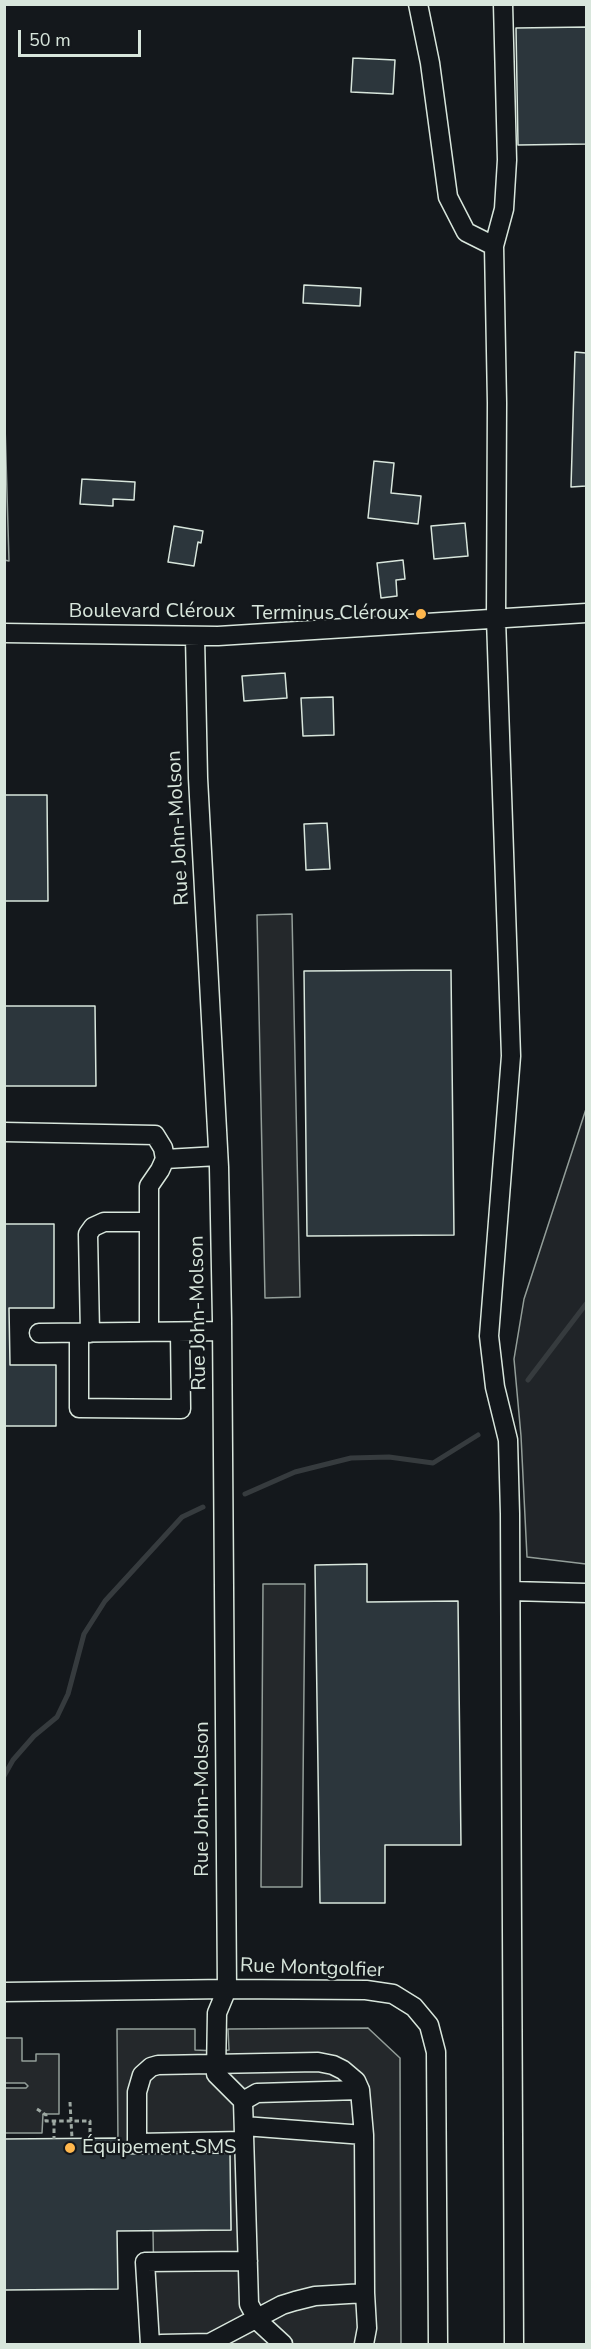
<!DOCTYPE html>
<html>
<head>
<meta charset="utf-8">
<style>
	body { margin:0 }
	#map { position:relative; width:591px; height:2349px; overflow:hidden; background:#14181c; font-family:"Nunito Sans",sans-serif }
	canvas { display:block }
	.frame { position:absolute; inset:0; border:6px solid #d8e6dc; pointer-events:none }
	.scale { position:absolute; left:18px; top:30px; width:123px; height:27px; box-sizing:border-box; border:3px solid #d8e6dc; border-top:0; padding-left:8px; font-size:18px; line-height:21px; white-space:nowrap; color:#d8e6dc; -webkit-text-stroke:4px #14181c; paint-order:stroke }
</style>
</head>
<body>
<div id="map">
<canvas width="591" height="2349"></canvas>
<div class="frame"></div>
<div class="scale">50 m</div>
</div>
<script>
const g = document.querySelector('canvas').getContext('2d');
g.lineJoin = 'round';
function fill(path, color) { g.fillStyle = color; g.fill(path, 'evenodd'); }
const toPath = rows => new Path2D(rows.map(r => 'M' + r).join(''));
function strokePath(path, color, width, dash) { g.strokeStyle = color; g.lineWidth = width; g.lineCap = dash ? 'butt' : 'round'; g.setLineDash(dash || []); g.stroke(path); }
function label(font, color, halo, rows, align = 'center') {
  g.font = font + ' "Nunito Sans",sans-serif'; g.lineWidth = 4.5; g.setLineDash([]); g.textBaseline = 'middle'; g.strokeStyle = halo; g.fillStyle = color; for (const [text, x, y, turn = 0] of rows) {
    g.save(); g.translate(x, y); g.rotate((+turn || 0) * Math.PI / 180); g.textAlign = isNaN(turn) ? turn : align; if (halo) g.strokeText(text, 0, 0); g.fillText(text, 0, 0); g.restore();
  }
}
const green = toPath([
	[4,425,5,425,9,561,4,560,4,425],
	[586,1109,586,1564,527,1557,521,1436,514,1359,524,1299,586,1109]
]);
const parking = toPath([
	[292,914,300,1297,265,1298,257,915,292,914],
	[263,1584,305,1584,302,1887,261,1887,263,1584],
	[368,2028,400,2058,401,2344,155,2344,153,2231,231,2230,229,2142,118,2143,117,2029,195,2029,195,2050,217,2051,229,2050,228,2029,368,2028],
	[5,2038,22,2038,22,2061,36,2061,36,2054,59,2054,59,2114,43,2114,42,2133,5,2133,5,2088,26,2088,28,2086,25,2083,5,2083,5,2038]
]);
const stream = toPath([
	[528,1380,586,1304],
	[245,1494,295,1472,351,1458,389,1457,433,1463,478,1435],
	[4,1776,13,1760,34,1736,57,1717,68,1694,84,1634,105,1601,182,1517,203,1507]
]);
const building = toPath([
	[586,27,586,144,518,145,516,28,586,27],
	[353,58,395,60,393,94,351,92,353,58],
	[304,285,361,288,360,306,303,303,304,285],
	[575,352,586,353,586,486,571,487,575,352],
	[374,461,394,463,391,493,421,496,418,524,368,518,374,461],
	[82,479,135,482,134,500,113,499,113,506,80,504,82,479],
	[465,523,468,556,434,559,431,526,465,523],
	[174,526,203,531,201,543,198,542,194,566,168,562,174,526],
	[403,560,405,579,396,580,397,596,381,598,377,563,403,560],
	[285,673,287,698,244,701,242,676,285,673],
	[333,697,334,735,303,736,301,698,333,697],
	[4,795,47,795,48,901,4,901,4,795],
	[327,823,330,869,306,870,304,824,327,823],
	[451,970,454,1235,307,1236,304,971,451,970],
	[4,1006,95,1006,96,1086,4,1086,4,1006],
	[4,1224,54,1224,54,1308,9,1308,10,1365,56,1365,56,1426,4,1426,4,1224],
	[367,1564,367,1602,458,1601,461,1845,385,1845,385,1903,320,1903,315,1565,367,1564],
	[118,2138,118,2154,230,2153,231,2230,117,2231,118,2289,4,2290,4,2139,118,2138]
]);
const path = toPath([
	[70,2102,71,2121,90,2121,90,2138],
	[37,2109,46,2115,46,2121,71,2121,72,2138],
	[54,2121,54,2139]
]);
const minor = toPath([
	[418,4,430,63,448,197,466,232,494,246],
	[503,4,507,160,504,209,494,246,497,403,496,619,511,1056,489,1336,495,1387,508,1440,510,1514,514,2344],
	[4,633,218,636,586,613],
	[195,637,198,778,219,1167,222,1320,227,1989,217,2013,216,2074,243,2101,249,2304,258,2321,283,2344],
	[4,1132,155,1135,163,1148,165,1159,160,1170,149,1186,149,1332],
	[165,1159,218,1156],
	[39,1333,222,1331],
	[79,1333,79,1408,181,1409,180,1332],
	[90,1333,88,1234,93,1227,104,1222,149,1222],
	[511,1591,586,1593],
	[4,1992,227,1989,366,1990,393,1994,414,2007,429,2025,436,2052,438,2344],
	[243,2101,257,2093,360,2090],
	[244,2126,364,2135],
	[244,2141,137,2143,137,2092,142,2075,151,2067,158,2065,318,2062,333,2065,343,2070,356,2081,360,2090,364,2135,365,2293,367,2328,364,2344],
	[150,2344,145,2262,248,2261],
	[161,2344,210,2343,282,2305,295,2301,315,2296,365,2293]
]);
const markers = [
	[421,614,6,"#ffb74d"],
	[70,2148,6,"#ffb74d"]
];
const streetNames = [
	["Boulevard Cléroux",152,612],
	["Rue John-Molson",179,828,-93],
	["Rue John-Molson",199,1313,-91],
	["Rue John-Molson",203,1799,-90],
	["Rue Montgolfier",312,1969,2]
];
const poiNames = [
	["Terminus Cléroux",409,614],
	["Équipement SMS",82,2148,"left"]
];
fill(green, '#202428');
strokePath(green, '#939e99', 1.5);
fill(parking, '#24282b');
strokePath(parking, '#939e99', 1.5);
strokePath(stream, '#363b3e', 5);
fill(building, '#2c363c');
strokePath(building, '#d8e6dc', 1.5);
strokePath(minor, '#d8e6dc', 21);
strokePath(path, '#9da8a2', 3, [4.5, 3]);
strokePath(minor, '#14181c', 18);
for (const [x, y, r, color] of markers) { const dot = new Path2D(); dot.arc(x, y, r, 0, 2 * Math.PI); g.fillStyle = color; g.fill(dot); strokePath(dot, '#14181c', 2); }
label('20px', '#d8e6dc', '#14181c', streetNames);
label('20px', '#d8e6dc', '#14181c', poiNames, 'right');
</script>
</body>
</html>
